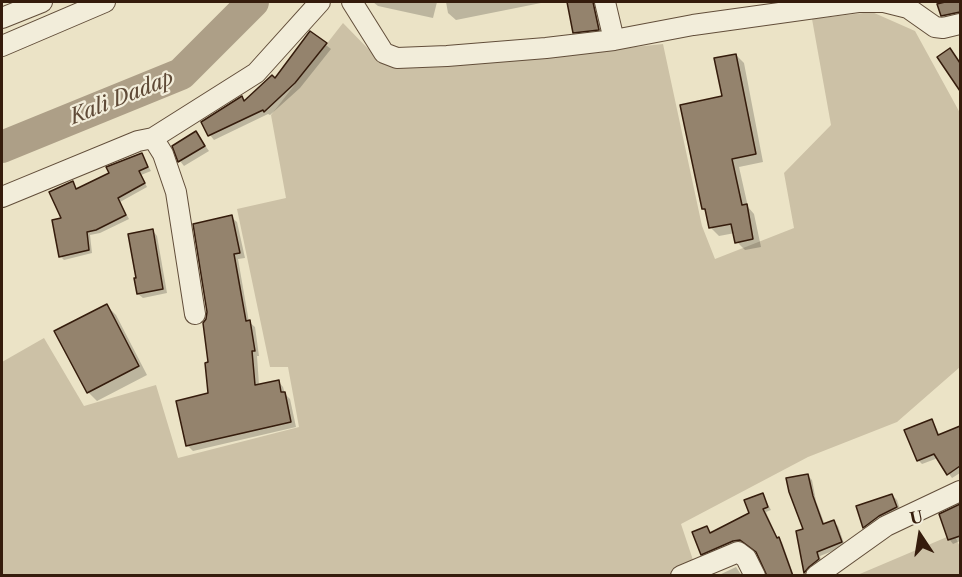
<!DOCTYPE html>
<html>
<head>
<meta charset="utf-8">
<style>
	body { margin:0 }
	#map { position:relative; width:962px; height:577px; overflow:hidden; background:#ebe3c6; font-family:"Libre Caslon Text",serif }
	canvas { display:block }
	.frame { position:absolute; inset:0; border:3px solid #351c0c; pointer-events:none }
	.north { position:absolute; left:890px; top:505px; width:60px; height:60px; -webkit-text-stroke:4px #f2edda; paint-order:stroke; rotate:348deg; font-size:16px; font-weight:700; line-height:24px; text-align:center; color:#351c0c }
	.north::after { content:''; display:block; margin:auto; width:21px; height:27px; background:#351c0c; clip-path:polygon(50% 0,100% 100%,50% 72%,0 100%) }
</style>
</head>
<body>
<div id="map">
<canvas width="962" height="577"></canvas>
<div class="frame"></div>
<div class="north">U</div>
</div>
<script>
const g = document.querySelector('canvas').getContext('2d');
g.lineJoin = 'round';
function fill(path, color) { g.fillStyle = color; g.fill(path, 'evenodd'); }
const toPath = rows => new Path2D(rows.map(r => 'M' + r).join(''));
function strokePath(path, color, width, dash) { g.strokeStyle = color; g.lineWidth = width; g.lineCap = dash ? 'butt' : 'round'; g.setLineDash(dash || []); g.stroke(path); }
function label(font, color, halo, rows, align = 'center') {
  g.font = font + ' "Libre Caslon Text",serif'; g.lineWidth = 4.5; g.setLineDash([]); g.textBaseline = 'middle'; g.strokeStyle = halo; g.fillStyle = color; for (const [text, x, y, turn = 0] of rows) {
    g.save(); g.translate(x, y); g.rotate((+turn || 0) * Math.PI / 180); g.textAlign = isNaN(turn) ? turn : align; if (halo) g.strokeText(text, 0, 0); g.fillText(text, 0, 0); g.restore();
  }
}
const green = toPath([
	[872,12,915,31,960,113,960,367,897,422,808,457,681,524,698,575,2,575,2,362,44,338,84,406,156,385,178,458,299,427,288,367,270,367,237,209,286,198,271,115,343,23,382,63,477,64,663,44,702,226,715,259,794,228,784,173,831,125,812,19],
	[954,534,960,547,960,575,855,576]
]);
const shadow = toPath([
	[373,2,437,2,433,18,378,6],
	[446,2,546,2,456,20,448,13],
	[568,2,604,2,606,37,582,40,574,32],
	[936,2,960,2,960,17,947,19,943,15],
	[310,33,331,49,300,88,270,115,268,114,214,140,210,135,242,98,246,101,275,81],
	[736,55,744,63,763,162,739,167,748,207,754,214,761,247,745,250,737,242,735,233,719,236,711,228,708,213,703,209,724,97],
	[196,133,209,151,184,166,180,161,174,147],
	[141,154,151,171,141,175,147,187,120,202,129,219,100,233,90,235,92,253,64,260,60,256,63,220,72,183,78,190,111,174],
	[231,217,237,222,245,258,238,259,249,322,255,327,259,356,257,356,259,385,278,381,283,387,285,394,290,399,296,427,193,451,187,445,209,394,207,319],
	[153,231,157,236,167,293,143,298,138,294,135,280,138,279],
	[107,306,116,315,147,375,97,401,88,392],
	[931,421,935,425,940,436,960,428,960,473,952,478,938,458,922,464,918,460],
	[808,476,812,480,816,501,825,525,833,522,838,526,845,546,820,556,822,564,809,576,806,573,798,532,805,530],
	[763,495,771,510,766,512,778,539,782,542,794,576,768,576,758,552,750,545,738,544,706,557,702,554,707,528,711,534,751,514],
	[892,495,897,500,901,512,869,531,864,527],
	[960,506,960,541,953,544,949,539,940,515],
	[736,567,742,576,717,576]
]);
const river = toPath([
	[2,147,181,74,253,2]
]);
const building = toPath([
	[567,2,593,2,599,30,573,33,567,2],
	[945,2,960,2,960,12,941,16,937,4,945,2],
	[310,31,327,43,295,83,264,112,263,110,208,136,201,122,242,96,244,101,272,75,275,78,310,31],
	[950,48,960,63,960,91,937,57,950,48],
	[736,54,756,154,732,159,742,205,747,204,753,239,735,243,731,224,709,228,705,209,702,209,680,105,722,96,714,58,736,54],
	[196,131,205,146,178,162,172,146,196,131],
	[142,153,148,167,139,171,145,183,118,198,126,215,96,230,87,232,89,250,59,257,52,220,61,218,49,192,73,181,76,189,109,173,106,167,142,153],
	[232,215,240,253,234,254,246,321,250,320,255,351,252,351,255,385,279,380,281,392,285,392,291,422,186,446,176,401,208,393,205,363,208,362,203,323,206,319,207,312,193,224,232,215],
	[153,229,163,289,137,294,134,278,136,278,128,234,153,229],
	[107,304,139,366,87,393,54,331,107,304],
	[932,419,938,435,960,426,960,466,947,475,934,454,917,461,904,430,932,419],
	[808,474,813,496,823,524,834,520,842,542,817,552,819,559,809,567,804,573,796,531,803,529,789,492,786,478,808,474],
	[763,493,768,507,763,509,777,538,779,537,793,576,767,576,756,552,740,540,733,541,701,555,692,532,707,526,710,533,749,513,744,500,763,493],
	[892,494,897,507,879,516,863,528,856,506,892,494],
	[960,504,960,536,948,540,939,514,960,504]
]);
const minor = toPath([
	[352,2,384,53,397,58,447,56,546,48,614,40,693,25,858,2,881,2],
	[605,2,614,40],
	[884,2,908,8,935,27,943,28,960,24],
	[2,18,42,2],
	[2,46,105,2],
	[2,197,138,141,153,138],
	[195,314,176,192,163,154,153,138,256,73,320,2],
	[681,576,738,552,746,558,755,576],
	[816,576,886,526,960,491]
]);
const waterNames = [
	["Kali Dadap",122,98,-22]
];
fill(green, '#ccc1a6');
fill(shadow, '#0003');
strokePath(river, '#ad9f87', 32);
fill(building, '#94836d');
strokePath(building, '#351c0c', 1.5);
strokePath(minor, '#624e3a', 22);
strokePath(minor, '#f2edda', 20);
label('italic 21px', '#5f4a37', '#f2edda', waterNames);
</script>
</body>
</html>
